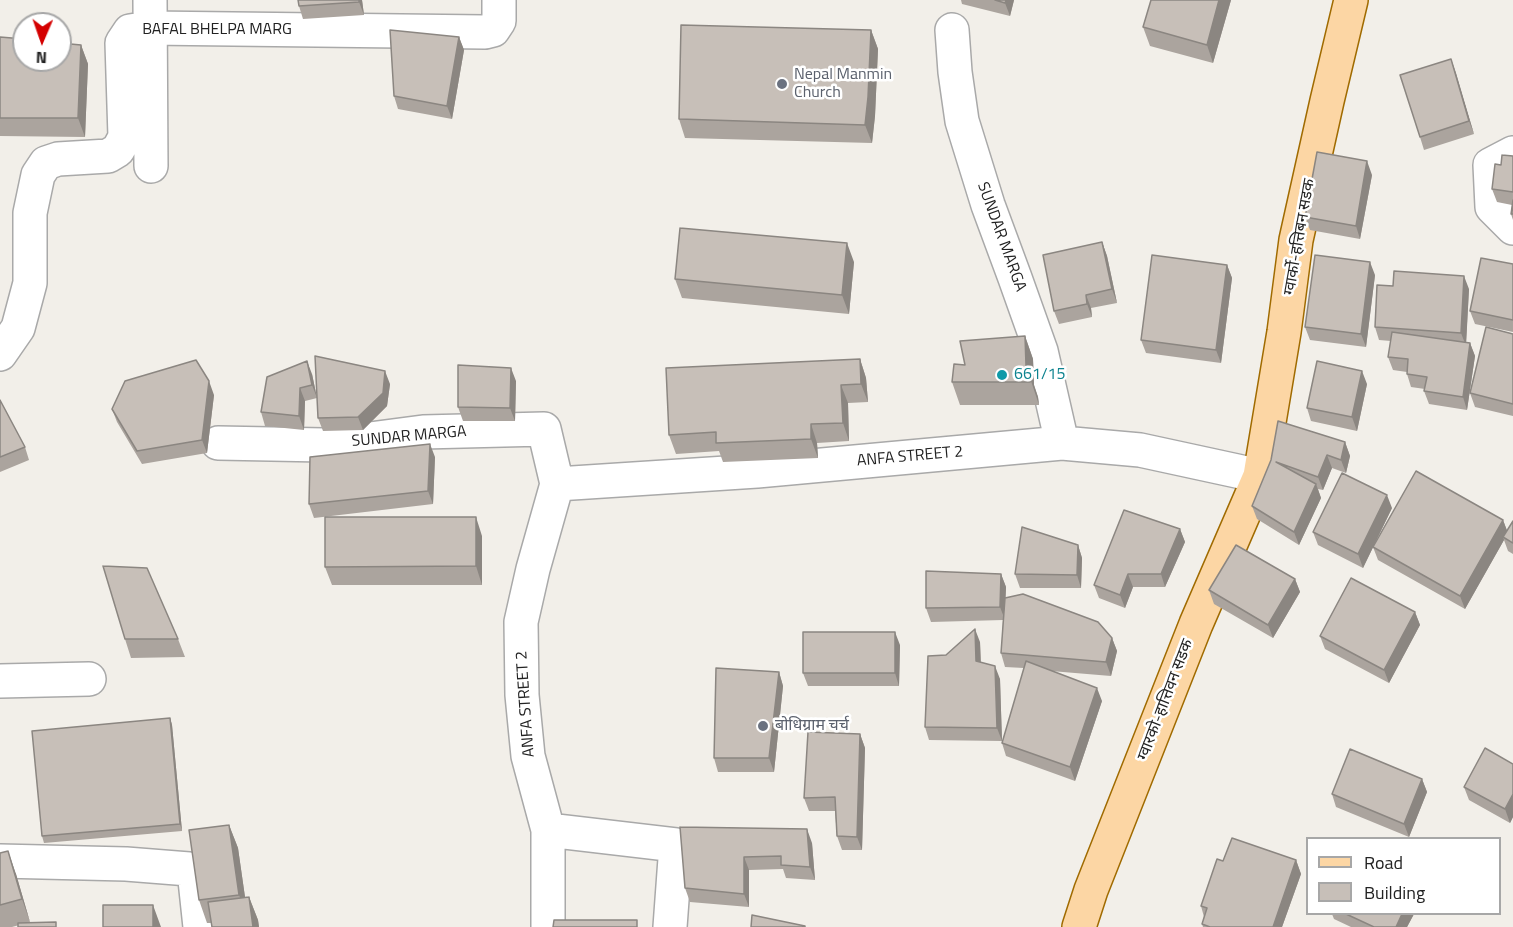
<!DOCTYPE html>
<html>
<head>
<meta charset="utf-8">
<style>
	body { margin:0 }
	#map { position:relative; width:1513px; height:927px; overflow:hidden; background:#f2efe9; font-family:"Titillium Web",sans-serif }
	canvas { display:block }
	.legend { position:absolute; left:1306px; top:837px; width:195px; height:78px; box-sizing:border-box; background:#fff; border:2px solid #a7a7a7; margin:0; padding:8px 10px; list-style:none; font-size:18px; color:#222 }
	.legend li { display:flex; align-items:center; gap:12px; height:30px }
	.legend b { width:30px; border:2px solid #a7a7a7 }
	.north { position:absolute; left:12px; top:12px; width:60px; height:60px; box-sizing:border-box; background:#fff; border:2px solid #a7a7a7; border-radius:50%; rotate:182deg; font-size:16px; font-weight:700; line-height:24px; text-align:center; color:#222 }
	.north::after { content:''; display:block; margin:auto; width:21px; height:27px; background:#d40000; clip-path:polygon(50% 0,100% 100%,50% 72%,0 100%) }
</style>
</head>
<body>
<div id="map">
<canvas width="1513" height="927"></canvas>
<ul class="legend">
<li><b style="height:8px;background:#fcd6a4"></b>Road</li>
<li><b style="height:16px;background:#c7bfb8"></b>Building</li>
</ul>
<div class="north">N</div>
</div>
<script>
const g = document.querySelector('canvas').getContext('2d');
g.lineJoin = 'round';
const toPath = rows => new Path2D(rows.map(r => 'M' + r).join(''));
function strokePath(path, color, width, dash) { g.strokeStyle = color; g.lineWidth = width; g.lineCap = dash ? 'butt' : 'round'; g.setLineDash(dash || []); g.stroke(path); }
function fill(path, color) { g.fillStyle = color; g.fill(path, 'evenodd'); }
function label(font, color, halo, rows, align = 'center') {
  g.font = font + ' "Titillium Web","Noto Sans Devanagari",sans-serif'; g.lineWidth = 5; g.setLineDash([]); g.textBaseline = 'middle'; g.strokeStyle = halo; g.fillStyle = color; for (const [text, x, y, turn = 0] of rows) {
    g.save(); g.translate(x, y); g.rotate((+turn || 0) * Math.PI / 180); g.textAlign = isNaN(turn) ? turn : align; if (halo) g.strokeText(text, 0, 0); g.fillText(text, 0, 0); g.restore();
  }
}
const minor = toPath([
	[150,0,151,166],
	[952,30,955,72,962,121,988,205,1015,278,1041,351,1062,443],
	[1513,153,1490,165,1492,207,1513,228],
	[0,354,18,328,30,283,30,213,38,175,46,163,58,159,108,156,118,150,125,137,122,43,130,31,149,28,485,32,493,30,499,21,499,0],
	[218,443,324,445,423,432,544,429,557,484,533,569,521,622,522,695,528,756,548,830,548,927],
	[557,484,757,471,1062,443,1140,450,1260,476],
	[0,681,89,679],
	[548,830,676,845,670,927],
	[0,861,126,864,189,869,195,880,200,927]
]);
const major = toPath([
	[1079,927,1091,890,1196,624,1260,476,1284,332,1296,240,1327,101,1351,0]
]);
const wall = toPath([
	[362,0,364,15,303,19,299,6],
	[961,0,1014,0,1010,16,962,4],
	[1231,0,1213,63,1150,46,1143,27],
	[871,30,878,49,875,116,872,143,685,138,679,119],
	[0,37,81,45,88,64,85,137,0,136],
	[459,37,464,50,452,119,398,109,394,96],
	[1451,59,1474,134,1424,150,1420,137],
	[1513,156,1513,220,1511,214,1512,205,1497,202,1492,189,1501,165],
	[1372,175,1360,239,1310,230,1305,217],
	[1102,242,1107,256,1117,303,1091,308,1092,317,1059,324,1054,311],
	[854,262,849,314,682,298,675,279],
	[1513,264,1513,332,1475,324,1470,311],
	[1227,265,1232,278,1221,363,1146,353,1141,340],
	[1375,275,1366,347,1310,340,1305,327],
	[1469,289,1466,342,1470,343,1475,356,1467,410,1429,404,1424,391,1425,389,1411,387,1407,374,1407,372,1393,370,1388,357,1391,341,1379,340,1375,327],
	[1513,334,1513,416,1475,407,1470,393],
	[1025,336,1033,359,1034,385,1038,397,1039,405,960,405,952,382,965,365],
	[860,359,866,378,868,402,848,403,849,441,817,443,818,458,723,462,719,451,676,454,669,435],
	[312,374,317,398,305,401,304,430,265,426,261,412],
	[516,381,515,421,463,421,458,407],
	[390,384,387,406,363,430,323,431,318,418],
	[1367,384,1357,431,1311,421,1307,408],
	[214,395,207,453,142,464,117,422,112,409],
	[0,400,25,447,29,460,0,472],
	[1345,442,1350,456,1346,473,1332,468,1323,490,1318,489,1321,498,1299,545,1257,519,1252,506,1271,460],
	[435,457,433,504,314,518,309,504],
	[1392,508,1363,568,1318,545,1313,532],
	[1503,520,1507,531,1513,521,1513,554,1508,551,1504,540,1465,609,1378,560,1373,547],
	[1180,529,1185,542,1165,587,1133,587,1125,608,1099,598,1094,585],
	[482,536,482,585,332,585,325,567],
	[1078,545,1082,558,1081,588,1020,588,1015,574],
	[1001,574,1006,587,1005,598,1112,638,1117,651,1111,676,1051,671,1102,701,1075,781,1006,756,1002,743,1024,668,1005,667,1001,653,1003,620,931,622,926,608],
	[1295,579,1300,592,1273,638,1214,604,1209,590],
	[1415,612,1420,625,1389,683,1325,649,1320,636],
	[125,639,178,639,185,657,131,658],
	[980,642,981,662,1000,679,1002,741,929,740,925,727,946,655],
	[900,645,899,686,808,686,803,673],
	[779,672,783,686,774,772,718,772,714,758],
	[170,718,172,725,182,831,44,843,42,836],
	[860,734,865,748,862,850,842,850,837,836,835,811,809,811,804,798],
	[1513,764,1513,817,1510,823,1469,800,1464,787],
	[1422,779,1427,792,1409,837,1336,807,1332,794],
	[229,825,238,848,245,897,249,897,258,920,259,927,212,927,211,923,207,923,199,900],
	[680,827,812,843,815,880,786,878,783,869,749,870,749,907,690,902,685,888],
	[0,853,16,874,30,922,12,927,0,927],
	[1296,860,1301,874,1282,927,1203,927,1202,924,1204,917,1201,906,1223,861],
	[1332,914,1414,914,1407,927,1351,927,1334,919]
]);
const shadedWall = toPath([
	[359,0,362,0,364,15,359,2],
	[1006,0,1014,0,1010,16,1005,3],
	[1219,0,1231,0,1213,63,1207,45],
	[871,30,878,49,875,116,872,143,865,125],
	[459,37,464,50,452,119,447,106],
	[81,45,88,64,85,137,78,118],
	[1451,59,1456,73,1474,134,1469,121],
	[1367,161,1372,175,1360,239,1356,226],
	[1102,242,1107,256,1117,303,1112,289],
	[847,243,854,262,849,314,842,295],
	[1370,262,1375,275,1366,347,1361,334],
	[1227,265,1232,278,1221,363,1216,350],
	[1464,276,1469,289,1466,346,1461,333],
	[1086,295,1091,308,1092,317,1087,304],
	[1025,336,1033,359,1034,385,1038,397,1039,405,1026,366],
	[1470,343,1475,356,1467,410,1463,397],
	[860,359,866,378,868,402,861,384],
	[307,361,312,374,317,398,312,385],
	[511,368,516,381,515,421,510,408],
	[385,371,390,384,387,406,363,430,358,417],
	[1362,371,1367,384,1357,431,1352,417],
	[209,381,214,395,207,453,202,440],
	[841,385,848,403,849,441,843,423],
	[300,388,305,401,304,430,299,416],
	[811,424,817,443,818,458,811,439],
	[1345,442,1350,456,1346,473,1341,460],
	[430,444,435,457,433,504,428,491],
	[1327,455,1332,468,1323,490,1318,477],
	[1316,484,1321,498,1299,545,1294,532],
	[1387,495,1392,508,1363,568,1358,554],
	[476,517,482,536,482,585,476,566],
	[1503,520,1508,533,1503,537,1504,540,1465,609,1460,596],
	[1180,529,1185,542,1165,587,1161,574],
	[1078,545,1082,558,1081,588,1077,575],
	[1001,574,1006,587,1005,620,1000,607],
	[1128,574,1133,587,1125,608,1120,595],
	[1295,579,1300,592,1273,638,1268,625],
	[1415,612,1420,625,1389,683,1384,670],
	[975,629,980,642,981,675,976,661],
	[895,632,900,645,899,686,895,673],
	[1112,638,1117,651,1111,676,1106,662],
	[995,666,1000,679,1002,741,997,728],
	[779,672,783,686,774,772,769,758],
	[1097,688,1102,701,1075,781,1070,767],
	[170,718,172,725,182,831,180,824],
	[860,734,865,748,862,850,857,837],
	[1422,779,1427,792,1409,837,1404,824],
	[1513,794,1513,817,1510,823,1505,809],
	[229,825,238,848,248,918,239,895],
	[807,829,812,843,815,880,810,867],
	[8,851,16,874,30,922,22,899],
	[744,857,749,870,749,907,744,894],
	[1296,860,1301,874,1282,927,1273,927],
	[249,897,258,920,259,927,253,927],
	[153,905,161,927,153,927],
	[1402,914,1414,914,1407,927,1396,927]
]);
const building = toPath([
	[298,0,359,0,359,2,299,6,298,0],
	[995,0,1006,0,1005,3,995,0],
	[1151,0,1219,0,1207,45,1143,27,1151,0],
	[681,25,871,30,868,97,865,125,679,119,681,25],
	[390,30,459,37,447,106,394,96,390,30],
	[0,37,24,39,24,60,60,60,60,43,81,45,78,118,0,118,0,37],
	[1451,59,1469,121,1420,137,1400,75,1451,59],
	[1317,152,1367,161,1356,226,1305,217,1317,152],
	[1502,155,1513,156,1513,192,1492,189,1495,164,1501,165,1502,155],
	[1513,200,1513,214,1511,214,1513,200],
	[680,228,847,243,842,295,675,279,680,228],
	[1102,242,1112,289,1086,295,1087,304,1054,311,1043,255,1102,242],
	[1152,255,1227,265,1216,350,1141,340,1152,255],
	[1315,255,1370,262,1361,334,1305,327,1315,255],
	[1481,258,1513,264,1513,320,1470,311,1481,258],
	[1394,271,1464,276,1461,333,1375,327,1377,285,1393,286,1394,271],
	[1486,327,1513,334,1513,404,1470,393,1486,327],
	[1392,332,1470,343,1463,397,1424,391,1427,377,1407,374,1408,359,1388,357,1392,332],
	[1025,336,1026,366,1030,374,1030,382,952,382,954,364,965,365,960,341,1025,336],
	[315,356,385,371,383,393,358,417,318,418,315,356],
	[860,359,861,384,841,385,843,423,811,424,811,439,716,443,716,432,669,435,666,368,860,359],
	[196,360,209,381,202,440,137,451,112,409,125,381,196,360],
	[307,361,312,385,300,388,299,416,261,412,267,377,307,361],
	[1317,361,1362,371,1352,417,1307,408,1317,361],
	[458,365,511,368,510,408,458,407,458,365],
	[0,400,25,447,0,457,0,400],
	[1278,421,1345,442,1341,460,1327,455,1318,477,1276,462,1316,484,1294,532,1252,506,1271,460,1278,421],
	[430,444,428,491,309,504,310,457,430,444],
	[1416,471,1503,520,1460,596,1373,547,1416,471],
	[1342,473,1387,495,1358,554,1313,532,1342,473],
	[1124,510,1180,529,1161,574,1128,574,1120,595,1094,585,1124,510],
	[325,517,476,517,476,566,325,567,325,517],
	[1513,521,1513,543,1503,537,1513,521],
	[1022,527,1078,545,1077,575,1015,574,1022,527],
	[1236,545,1295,579,1268,625,1209,590,1236,545],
	[103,566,147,568,178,639,125,639,103,566],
	[926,571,1001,574,1000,607,926,608,926,571],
	[1351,578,1415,612,1384,670,1320,636,1351,578],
	[1023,594,1098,622,1112,638,1106,662,1001,653,1005,598,1023,594],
	[975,629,976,661,995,666,997,728,925,727,928,656,946,655,975,629],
	[803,632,895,632,895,673,803,673,803,632],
	[1026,661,1097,688,1070,767,1002,743,1026,661],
	[716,668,779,672,769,758,714,758,716,668],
	[170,718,180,824,42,836,32,731,170,718],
	[808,732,860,734,857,837,837,836,835,797,804,798,808,732],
	[1485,748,1513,764,1513,794,1505,809,1464,787,1485,748],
	[1350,749,1422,779,1404,824,1332,794,1350,749],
	[229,825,239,895,199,900,189,830,229,825],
	[680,827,807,829,810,867,781,865,781,856,744,857,744,894,685,888,680,827],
	[1232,838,1296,860,1273,927,1210,927,1202,924,1207,908,1201,906,1217,859,1223,861,1232,838],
	[8,851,22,899,0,905,0,853,8,851],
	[249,897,253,927,212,927,208,902,249,897],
	[103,905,153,905,153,927,103,927,103,905],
	[1346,914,1402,914,1396,927,1374,927,1346,914],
	[752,915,805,926,805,927,751,927,752,915],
	[554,920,637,920,637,927,553,927,554,920],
	[56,922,56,927,18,927,18,923,56,922]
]);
const markers = [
	[782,84,6,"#6b7280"],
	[1002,375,6,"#0f9aa8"],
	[763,726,6,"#6b7280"]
];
const streetNames = [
	["BAFAL BHELPA MARG",217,30],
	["SUNDAR MARGA",1001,237,70],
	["ग्वार्को-हत्तिबन सडक",1300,237,-80],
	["SUNDAR MARGA",409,437,-5],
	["ANFA STREET 2",910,457,-5],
	["ग्वारको-हात्तिवन सडक",1166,700,-69],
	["ANFA STREET 2",526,704,-94]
];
const worshipNames = [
	["Nepal Manmin",794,75],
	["Church",794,93],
	["बोधिग्राम चर्च",775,726]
];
const cultureNames = [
	["661/15",1014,375]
];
strokePath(minor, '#a9a9a9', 36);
strokePath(major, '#a06b00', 36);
strokePath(minor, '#fff', 33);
strokePath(major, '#fcd6a4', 33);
fill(wall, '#aba49e');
fill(shadedWall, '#8b8681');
fill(building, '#c7bfb8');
strokePath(building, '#8b8681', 1.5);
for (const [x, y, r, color] of markers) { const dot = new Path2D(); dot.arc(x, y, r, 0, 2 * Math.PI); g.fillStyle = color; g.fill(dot); strokePath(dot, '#fff', 2); }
label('16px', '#222', '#fff', streetNames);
label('16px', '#5b616d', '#fff', worshipNames, 'left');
label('16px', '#0d838f', '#fff', cultureNames, 'left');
</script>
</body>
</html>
